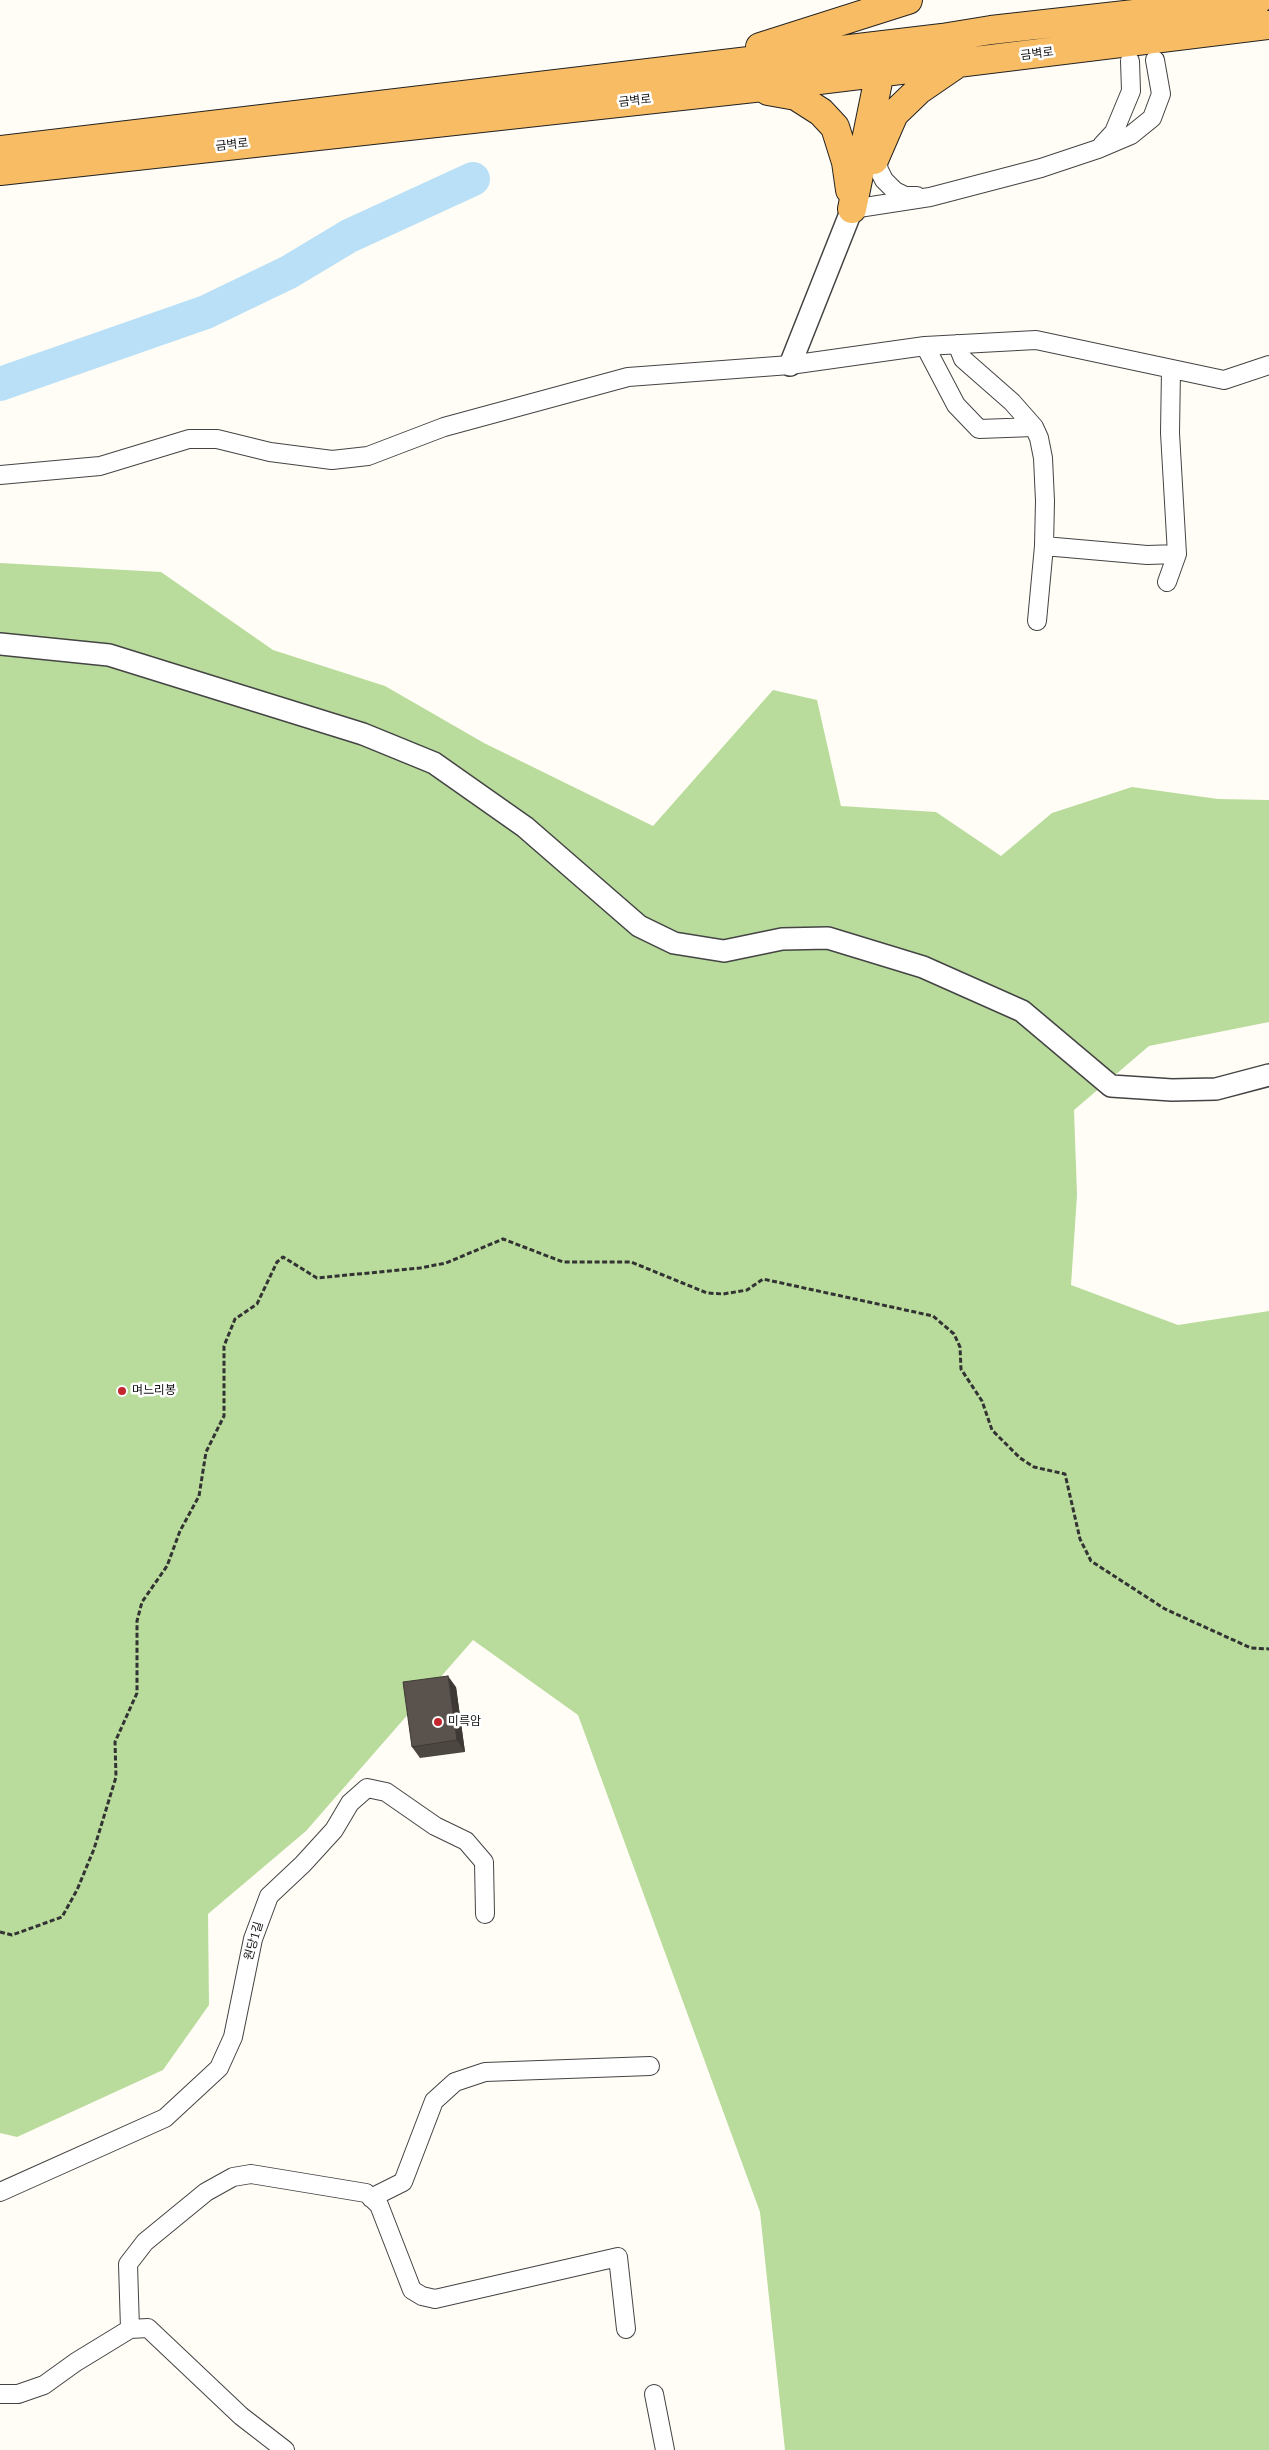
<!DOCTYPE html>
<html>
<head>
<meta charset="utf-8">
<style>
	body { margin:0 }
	canvas { display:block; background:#fffdf5 }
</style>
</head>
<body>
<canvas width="1269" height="2450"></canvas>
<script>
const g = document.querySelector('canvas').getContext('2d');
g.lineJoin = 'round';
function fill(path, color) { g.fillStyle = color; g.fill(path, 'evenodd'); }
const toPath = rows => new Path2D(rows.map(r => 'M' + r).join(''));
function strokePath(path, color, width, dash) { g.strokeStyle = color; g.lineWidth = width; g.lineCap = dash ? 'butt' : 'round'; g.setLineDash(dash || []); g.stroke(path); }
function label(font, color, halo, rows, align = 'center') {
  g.font = font + ' "Noto Serif","Noto Sans KR",serif'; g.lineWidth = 5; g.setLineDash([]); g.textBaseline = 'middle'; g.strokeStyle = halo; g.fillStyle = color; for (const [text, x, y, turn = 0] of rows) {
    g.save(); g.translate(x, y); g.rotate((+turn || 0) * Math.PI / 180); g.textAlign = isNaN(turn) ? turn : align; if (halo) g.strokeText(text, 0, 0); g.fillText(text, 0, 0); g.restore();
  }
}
const forest = toPath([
	[0,563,161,572,273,650,385,686,484,743,653,826,773,690,817,700,841,806,936,812,1001,856,1052,813,1132,787,1218,799,1269,800,1269,1022,1149,1046,1074,1110,1077,1195,1071,1285,1178,1325,1269,1311,1269,2450,785,2450,760,2212,578,1715,473,1640,306,1831,208,1914,209,2005,163,2070,17,2137,0,2133]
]);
const river = toPath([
	[0,384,206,312,289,272,349,236,473,179]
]);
const path = toPath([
	[0,1932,12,1935,62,1917,77,1890,94,1849,116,1777,115,1742,137,1693,137,1621,142,1602,167,1566,180,1531,199,1496,206,1452,224,1416,224,1346,235,1319,257,1304,277,1262,283,1257,317,1278,420,1268,446,1263,503,1239,563,1262,631,1262,707,1293,723,1294,747,1290,763,1279,933,1316,954,1334,960,1347,961,1369,982,1401,992,1430,1020,1458,1034,1467,1065,1474,1080,1539,1091,1561,1165,1609,1251,1648,1269,1649]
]);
const minor = toPath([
	[1102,145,1114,132,1131,91,1130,61],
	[876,155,879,170,884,180,895,191,905,196,917,196],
	[852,209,930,197,1041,168,1098,149,1131,135,1152,118,1161,94,1155,60],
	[957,344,963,359,1012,402,1034,427,1039,438,1043,458,1045,501,1044,546,1037,621],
	[925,346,956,405,979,429,1034,427],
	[0,475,100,466,189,439,217,439,270,452,332,460,368,456,444,427,628,377,790,365,925,346,1036,340,1224,380,1269,365],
	[1044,546,1147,555,1177,554],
	[1167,582,1177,554,1170,433,1171,369],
	[0,2192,165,2118,219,2068,233,2037,253,1939,269,1896,303,1864,334,1830,350,1803,367,1788,386,1792,435,1826,466,1841,484,1862,485,1914],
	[371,2198,403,2182,434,2101,455,2082,485,2072,650,2066],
	[130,2329,128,2264,145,2242,206,2192,233,2177,251,2174,366,2193,379,2205,412,2290,422,2296,435,2299,618,2257,626,2329],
	[0,2394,18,2394,44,2385,76,2362,130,2329,148,2328,241,2416,285,2450],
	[654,2394,665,2450]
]);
const tertiary = toPath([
	[790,365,852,209],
	[0,644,109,655,363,734,434,763,525,827,639,926,674,943,724,951,782,939,828,938,923,967,1022,1011,1111,1086,1172,1090,1216,1089,1269,1075]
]);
const trunk = toPath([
	[760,47,908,0],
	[768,91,796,96,821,112,835,127,846,162,850,190],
	[0,150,942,38,991,30,1258,0],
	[874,160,894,114,919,90,954,66],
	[0,171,754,88,1269,25],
	[852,209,880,72,892,61]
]);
const wall = toPath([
	[456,1687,465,1752,420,1758,412,1747]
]);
const shadedWall = toPath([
	[448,1676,456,1687,465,1752,457,1740]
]);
const building = toPath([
	[448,1676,457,1740,412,1747,403,1682,448,1676]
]);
const markers = [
	[122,1391,5,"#c4262e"],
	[438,1722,5,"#c4262e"]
];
const streetNames = [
	["금벽로",1037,54,-7],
	["금벽로",635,101,-6],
	["금벽로",232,145,-6],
	["원당1길",254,1941,-74]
];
const poiNames = [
	["며느리봉",132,1391],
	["미륵암",448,1722]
];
fill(forest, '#b9dc9c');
strokePath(river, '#b9e0f7', 34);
strokePath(minor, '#444', 20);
strokePath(tertiary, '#444', 24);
strokePath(trunk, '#222', 30);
strokePath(path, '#333', 3, [5, 2.5]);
strokePath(minor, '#fff', 18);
strokePath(tertiary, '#fff', 21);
strokePath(trunk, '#f7bc64', 28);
fill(wall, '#4d4742');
fill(shadedWall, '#3f3936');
fill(building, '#5a524d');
strokePath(building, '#3f3936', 1);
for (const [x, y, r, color] of markers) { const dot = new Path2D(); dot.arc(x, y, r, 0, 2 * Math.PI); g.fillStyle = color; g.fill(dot); strokePath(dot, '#fff', 2); }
label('12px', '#111', '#fff', streetNames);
label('12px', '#111', '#fff', poiNames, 'left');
</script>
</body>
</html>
